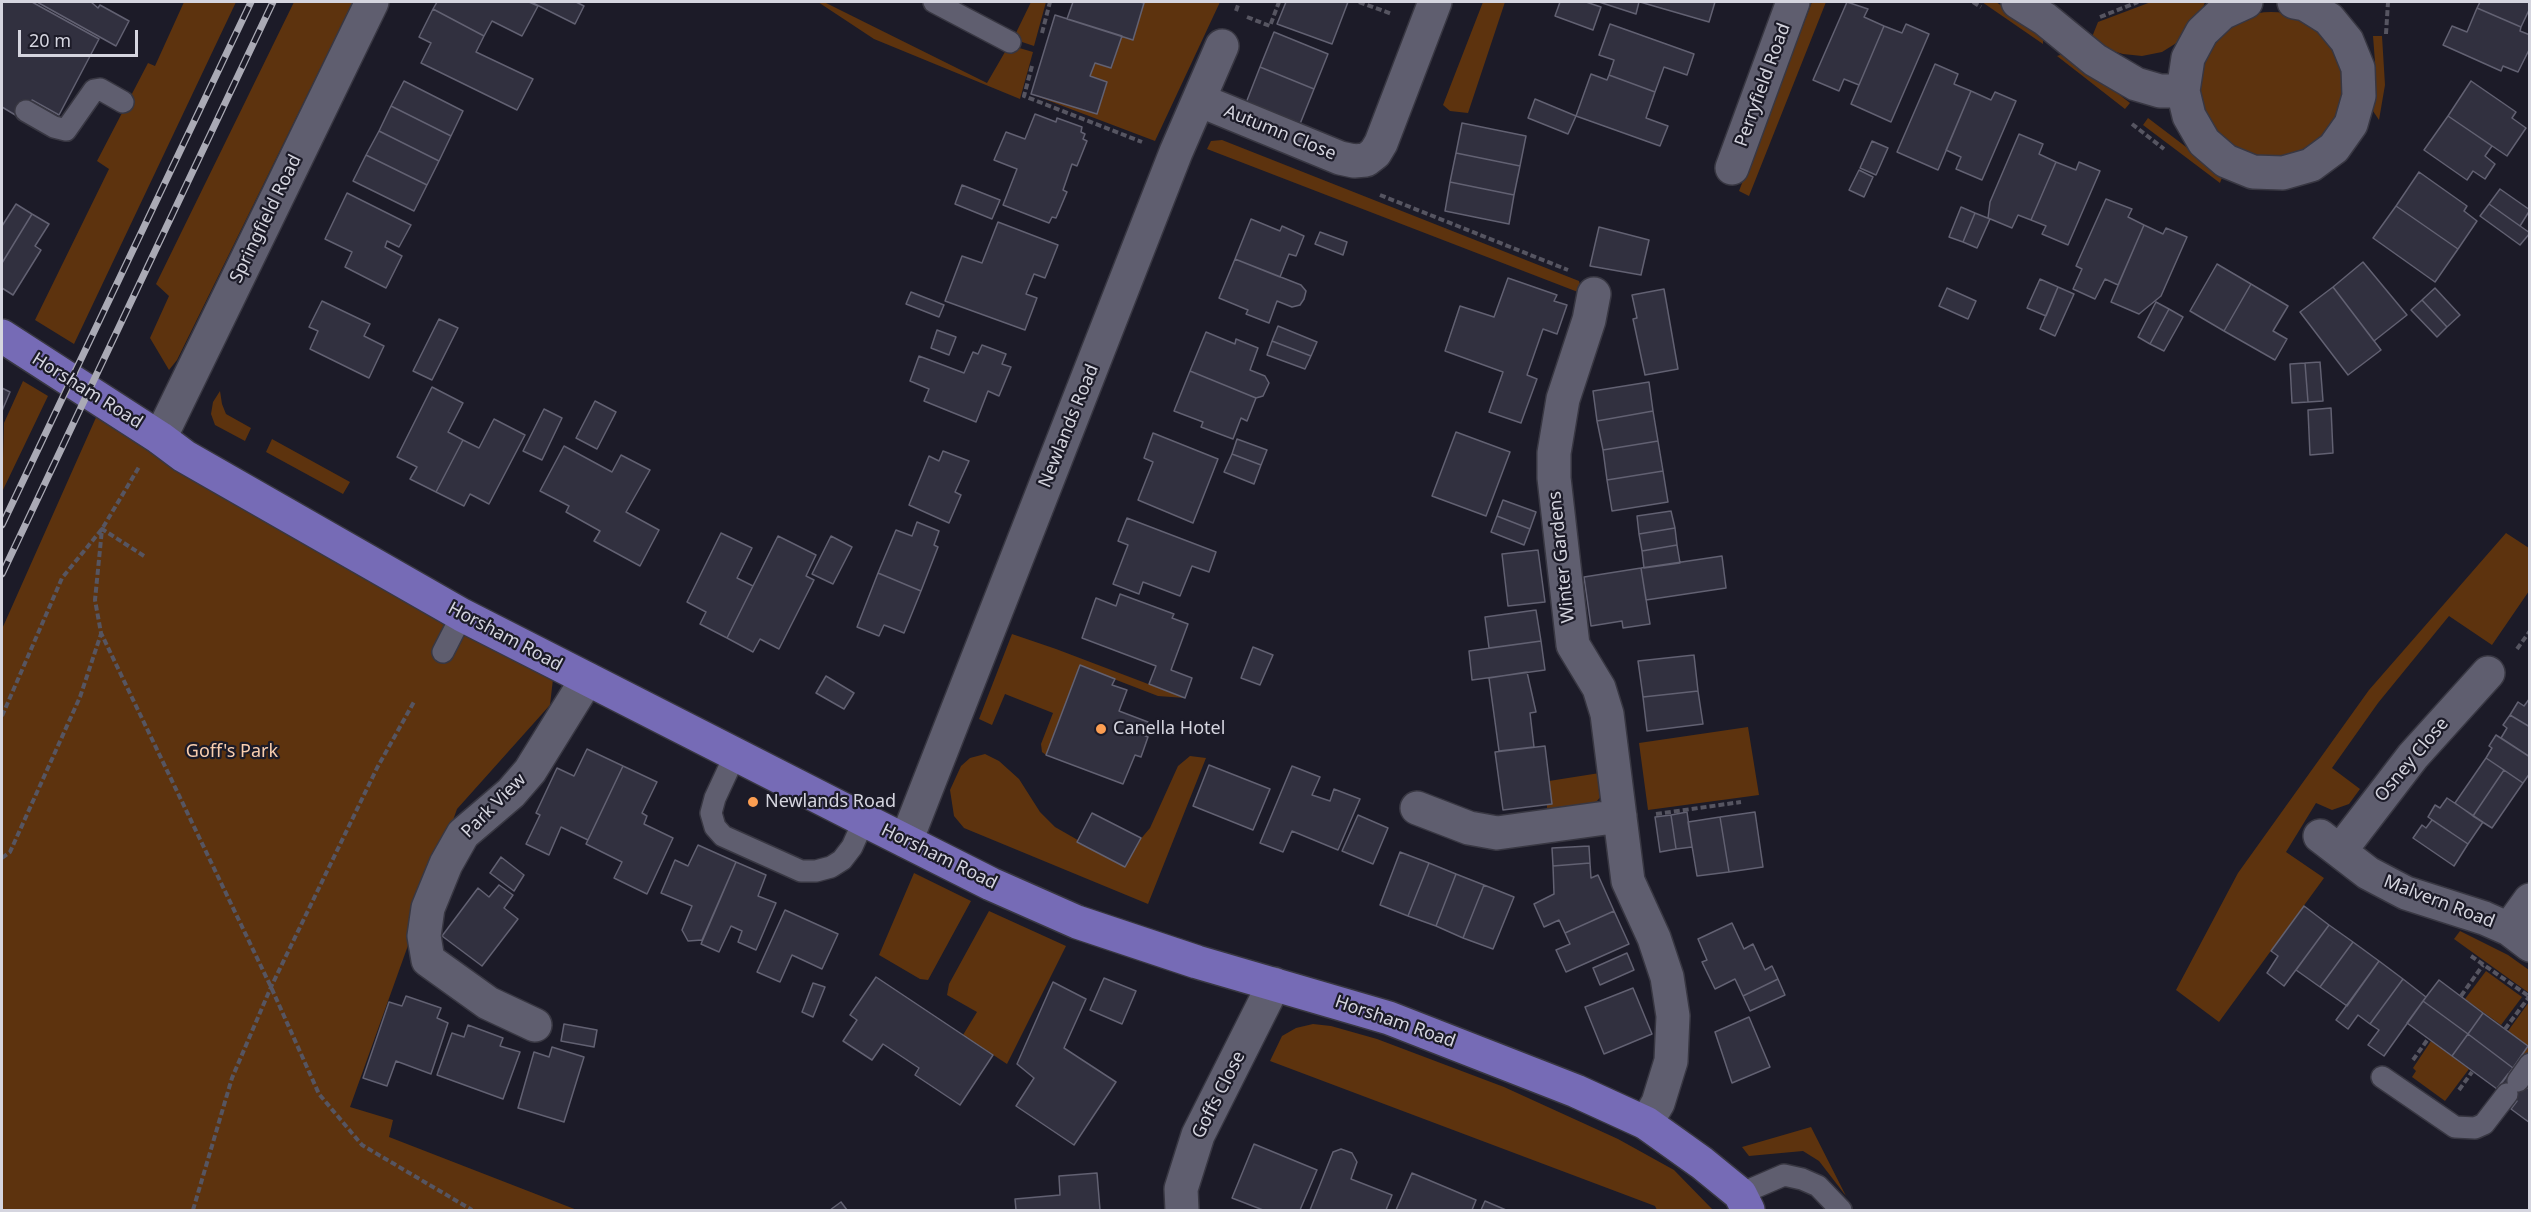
<!DOCTYPE html>
<html>
<head>
<meta charset="utf-8">
<style>
	body { margin:0 }
	#map { position:relative; width:2531px; height:1212px; overflow:hidden; background:#1c1b28; font-family:"Noto Sans",sans-serif }
	canvas { display:block }
	.frame { position:absolute; inset:0; border:3px solid #d5d5df; pointer-events:none }
	.scale { position:absolute; left:18px; top:30px; width:120px; height:27px; box-sizing:border-box; border:3px solid #d5d5df; border-top:0; padding-left:8px; font-size:18px; line-height:21px; white-space:nowrap; color:#d5d5df; -webkit-text-stroke:4px #1c1b28; paint-order:stroke }
</style>
</head>
<body>
<div id="map">
<canvas width="2531" height="1212"></canvas>
<div class="frame"></div>
<div class="scale">20 m</div>
</div>
<script>
const g = document.querySelector('canvas').getContext('2d');
g.lineJoin = 'round';
function fill(path, color) { g.fillStyle = color; g.fill(path, 'evenodd'); }
const toPath = rows => new Path2D(rows.map(r => 'M' + r).join(''));
function strokePath(path, color, width, dash) { g.strokeStyle = color; g.lineWidth = width; g.lineCap = dash ? 'butt' : 'round'; g.setLineDash(dash || []); g.stroke(path); }
function label(font, color, halo, rows, align = 'center') {
  g.font = font + ' "Noto Sans",sans-serif'; g.lineWidth = 4.5; g.setLineDash([]); g.textBaseline = 'middle'; g.strokeStyle = halo; g.fillStyle = color; for (const [text, x, y, turn = 0] of rows) {
    g.save(); g.translate(x, y); g.rotate((+turn || 0) * Math.PI / 180); g.textAlign = isNaN(turn) ? turn : align; if (halo) g.strokeText(text, 0, 0); g.fillText(text, 0, 0); g.restore();
  }
}
const green = toPath([
	[184,2,236,2,74,344,35,320,109,169,97,161,148,63,155,66],
	[294,2,353,2,177,360,169,370,150,338,169,296,156,284],
	[818,2,824,2,987,83,1009,45,1033,52,1020,99,874,39],
	[1031,2,1046,2,1034,46,1013,39],
	[1140,2,1220,2,1155,141,1031,94,1097,114,1107,82,1090,76,1095,63,1111,68,1122,36,1133,39,1144,3],
	[1483,2,1505,2,1468,113,1450,111,1443,105],
	[1812,2,1826,2,1749,196,1739,191],
	[1982,2,1996,2,2043,34,2043,44],
	[2151,2,2205,2,2201,14,2178,42,2162,52,2142,56,2123,54,2106,49,2092,37,2098,22],
	'2198 85a73 73 0 1 1 146 0a73 73 0 1 1-146 0Z',
	[2373,36,2382,36,2385,85,2379,120,2373,111,2376,75],
	[2066,53,2130,103,2125,109,2057,56],
	[2148,118,2223,175,2220,183,2143,125],
	[1222,140,1579,281,1583,294,1207,149,1211,141],
	[23,381,48,396,2,492,4,423],
	[220,391,222,404,226,414,251,428,245,441,215,425,211,414,213,402],
	[102,404,553,679,550,705,457,809,350,1107,393,1120,389,1137,577,1210,2,1210,2,629],
	[272,439,350,482,343,494,266,452],
	[2506,533,2529,548,2529,591,2492,645,2449,616,2378,703,2332,768,2360,789,2349,804,2332,810,2316,803,2286,852,2324,878,2219,1022,2176,990,2238,873,2369,690],
	[1012,634,1056,649,1185,698,1158,696,1080,666,1046,755,1042,752,1041,744,1053,713,1005,694,992,725,979,719],
	[1748,727,1759,795,1648,810,1639,743],
	[985,754,999,761,1019,779,1040,812,1055,827,1125,867,1139,841,1150,828,1178,766,1190,756,1206,758,1148,904,964,828,954,816,950,790,961,766,970,758],
	[1606,772,1602,795,1597,801,1590,805,1547,815,1547,805,1552,804,1549,781],
	[914,873,971,901,928,980,920,979,879,955],
	[989,911,1066,946,1007,1064,963,1035,977,1012,947,995,949,984],
	[2460,931,2508,955,2529,970,2529,993,2454,939],
	[2486,971,2522,997,2501,1025,2465,999],
	[2529,1002,2529,1053,2512,1077,2508,1074,2528,1046,2508,1031],
	[1313,1024,1331,1026,1377,1039,1504,1087,1618,1139,1674,1170,1713,1210,1657,1210,1655,1206,1270,1061,1282,1036,1296,1028],
	[2431,1041,2469,1069,2445,1101,2412,1077,2416,1071,2413,1068],
	[1811,1127,1846,1196,1819,1161,1803,1151,1749,1156,1742,1147]
]);
const building = toPath([
	[2,2,32,2,99,39,59,115,32,100,22,119,2,107,2,2],
	[37,2,91,2,98,8,100,5,129,21,116,46,37,2],
	[437,2,529,2,538,6,522,36,492,21,484,36,433,9,437,2],
	[534,2,576,2,584,6,575,24,533,3,534,2],
	[1073,2,1140,2,1144,3,1133,40,1067,19,1073,2],
	[1286,2,1348,2,1332,44,1277,24,1286,2],
	[1560,2,1586,2,1601,7,1593,30,1555,16,1560,2],
	[1599,2,1639,2,1636,14,1599,2],
	[1640,2,1715,2,1709,22,1640,2],
	[1847,2,1868,9,1864,17,1884,26,1859,85,1844,79,1839,91,1813,80,1847,2],
	[2480,2,2530,2,2530,8,2521,27,2477,8,2480,2],
	[2477,8,2521,27,2520,31,2530,35,2530,48,2518,72,2503,66,2501,71,2443,45,2452,26,2467,32,2477,8],
	[433,9,484,36,476,52,533,79,517,110,421,63,431,43,419,37,433,9],
	[1055,15,1122,36,1111,68,1095,63,1090,76,1107,82,1097,114,1031,94,1055,15],
	[1610,24,1694,54,1687,75,1664,67,1655,92,1609,75,1614,60,1599,55,1610,24],
	[1906,24,1929,34,1891,122,1851,104,1884,26,1902,33,1906,24],
	[1274,32,1328,54,1314,89,1260,67,1274,32],
	[1935,64,1958,74,1954,84,1971,91,1938,170,1897,152,1935,64],
	[1260,67,1314,89,1300,124,1246,103,1260,67],
	[1591,74,1607,80,1609,75,1655,92,1646,118,1668,126,1660,146,1576,116,1591,74],
	[404,81,463,111,451,136,391,106,404,81],
	[2471,81,2516,112,2512,118,2526,128,2507,156,2448,116,2471,81],
	[1971,91,1991,100,1995,92,2016,101,1982,180,1956,169,1961,157,1946,150,1971,91],
	[1535,99,1576,116,1568,134,1528,118,1535,99],
	[391,106,451,136,439,161,379,131,391,106],
	[1035,114,1056,122,1057,118,1082,127,1081,132,1085,134,1083,139,1087,141,1077,166,1072,164,1063,190,1067,192,1056,218,1052,217,1049,223,1003,205,1017,169,994,160,1006,132,1025,139,1035,114],
	[2448,116,2492,146,2485,156,2495,164,2485,179,2473,171,2467,180,2424,150,2448,116],
	[1462,123,1526,136,1520,166,1456,153,1462,123],
	[379,131,439,161,427,185,366,155,379,131],
	[2019,134,2043,144,2039,154,2056,162,2031,220,2018,215,2012,228,1988,218,1990,202,2019,134],
	[1872,141,1888,148,1876,175,1860,168,1872,141],
	[1456,153,1520,166,1514,195,1450,182,1456,153],
	[366,155,427,185,414,211,353,181,366,155],
	[2056,162,2076,170,2079,162,2100,171,2068,245,2042,234,2046,226,2031,220,2056,162],
	[1859,170,1873,177,1864,197,1849,190,1859,170],
	[2419,172,2467,206,2464,211,2477,221,2458,249,2396,206,2419,172],
	[1450,182,1514,195,1509,224,1445,211,1450,182],
	[962,185,1000,200,992,219,955,204,962,185],
	[2500,189,2530,210,2520,226,2489,204,2500,189],
	[347,193,411,225,399,247,387,241,385,247,402,256,386,288,345,267,352,252,325,239,347,193],
	[2106,199,2132,209,2128,217,2144,225,2118,285,2105,279,2095,299,2073,289,2082,269,2076,266,2106,199],
	[16,204,32,214,2,263,2,226,16,204],
	[2489,204,2530,233,2520,245,2480,216,2489,204],
	[2396,206,2458,249,2435,282,2373,238,2396,206],
	[1961,207,1975,213,1963,242,1949,237,1961,207],
	[1975,213,1990,219,1977,248,1963,242,1975,213],
	[32,214,49,224,35,246,41,250,13,295,2,288,2,263,32,214],
	[1251,219,1280,231,1282,226,1304,236,1296,256,1289,254,1280,277,1235,259,1251,219],
	[998,222,1058,245,1045,278,1034,274,1026,294,1037,298,1025,330,945,301,962,256,982,263,998,222],
	[2144,225,2163,234,2166,228,2187,237,2161,296,2139,314,2111,302,2144,225],
	[1599,227,1649,240,1641,275,1590,266,1599,227],
	[1320,232,1347,242,1343,255,1315,244,1320,232],
	[1235,259,1301,285,1306,291,1304,299,1300,305,1292,307,1277,301,1269,323,1246,314,1248,310,1219,298,1235,259],
	[2363,262,2407,315,2374,341,2333,287,2363,262],
	[2217,264,2251,284,2224,331,2190,311,2217,264],
	[1508,278,1557,295,1554,301,1567,305,1557,334,1543,329,1527,375,1537,379,1521,423,1489,412,1503,372,1445,351,1460,306,1494,317,1508,278],
	[2040,279,2058,287,2046,316,2027,308,2040,279],
	[2251,284,2288,306,2273,331,2287,339,2275,360,2224,331,2251,284],
	[2058,287,2074,294,2055,336,2040,329,2058,287],
	[2333,287,2381,350,2348,375,2300,312,2333,287],
	[1947,288,1976,301,1968,319,1939,306,1947,288],
	[2435,288,2460,315,2447,327,2422,300,2435,288],
	[1664,289,1678,369,1645,375,1633,319,1637,318,1632,295,1664,289],
	[911,292,944,305,939,317,906,304,911,292],
	[2422,300,2447,327,2437,337,2411,310,2422,300],
	[322,301,370,324,364,336,384,346,369,378,310,349,318,331,309,327,322,301],
	[2156,302,2169,309,2150,344,2138,337,2156,302],
	[2169,309,2183,317,2164,351,2150,344,2169,309],
	[439,319,458,328,432,380,413,371,439,319],
	[1278,326,1317,342,1311,356,1272,341,1278,326],
	[937,330,956,337,949,355,931,348,937,330],
	[1206,332,1235,344,1236,339,1258,348,1250,370,1265,376,1269,383,1263,396,1256,398,1190,371,1206,332],
	[1272,341,1311,356,1305,369,1267,355,1272,341],
	[982,345,1006,354,1002,364,1011,367,999,396,988,391,976,422,924,401,929,389,910,381,919,356,964,373,973,352,978,354,982,345],
	[2320,362,2323,401,2308,402,2305,363,2320,362],
	[2305,363,2308,402,2292,403,2290,364,2305,363],
	[1190,371,1256,398,1247,421,1241,418,1233,439,1201,427,1203,422,1174,411,1190,371],
	[1649,382,1653,411,1597,421,1593,391,1649,382],
	[432,387,463,403,448,432,463,440,436,492,410,479,417,467,397,457,432,387],
	[2,388,10,392,2,411,2,388],
	[595,401,616,412,597,449,576,438,595,401],
	[2331,408,2333,453,2310,455,2308,410,2331,408],
	[544,409,562,418,542,460,523,451,544,409],
	[1653,411,1658,441,1603,450,1597,421,1653,411],
	[494,419,525,435,489,504,470,494,464,506,436,492,463,440,479,448,494,419],
	[1456,432,1510,452,1486,516,1432,496,1456,432],
	[1153,433,1218,459,1193,523,1138,500,1153,462,1144,458,1153,433],
	[1237,439,1267,450,1261,465,1232,454,1237,439],
	[1658,441,1663,471,1607,480,1603,450,1658,441],
	[564,446,612,472,621,455,650,470,626,512,659,530,640,566,594,541,600,531,566,512,569,506,540,491,564,446],
	[943,451,969,461,955,492,961,495,949,523,909,505,929,456,939,461,943,451],
	[1232,454,1261,465,1254,484,1224,472,1232,454],
	[1663,471,1668,502,1612,511,1607,480,1663,471],
	[1503,500,1536,512,1530,529,1497,516,1503,500],
	[1671,511,1675,528,1639,534,1637,516,1671,511],
	[1497,516,1530,529,1524,545,1491,532,1497,516],
	[1127,518,1216,552,1209,572,1192,566,1180,596,1143,582,1139,594,1113,584,1128,545,1118,541,1127,518],
	[917,522,939,531,934,545,938,547,921,591,878,573,896,530,912,536,917,522],
	[1675,528,1677,545,1642,551,1639,534,1675,528],
	[721,533,752,548,737,578,753,586,727,638,700,624,706,612,687,602,721,533],
	[778,536,816,555,806,576,814,580,779,649,760,639,753,652,727,638,778,536],
	[831,536,852,547,833,584,812,574,831,536],
	[1677,545,1680,563,1644,568,1642,551,1677,545],
	[1538,550,1545,602,1508,606,1502,554,1538,550],
	[1722,556,1726,588,1646,600,1641,568,1722,556],
	[1641,568,1650,624,1623,628,1622,621,1591,626,1584,577,1641,568],
	[878,573,921,591,904,633,884,625,879,636,857,627,878,573],
	[1120,594,1174,614,1172,618,1188,624,1171,670,1192,678,1185,698,1149,684,1156,666,1082,638,1096,598,1116,606,1120,594],
	[1536,610,1541,641,1489,648,1485,617,1536,610],
	[1541,641,1545,670,1472,680,1469,651,1541,641],
	[1253,647,1273,655,1260,685,1241,678,1253,647],
	[1694,655,1698,691,1643,697,1638,661,1694,655],
	[1080,665,1115,679,1112,685,1127,690,1119,711,1148,722,1143,735,1148,737,1141,757,1135,755,1123,784,1046,755,1080,665],
	[1527,672,1536,712,1530,713,1534,747,1499,751,1489,678,1527,672],
	[826,676,854,693,844,709,816,693,826,676],
	[1698,691,1703,724,1647,731,1643,697,1698,691],
	[2530,698,2530,727,2510,715,2518,702,2524,706,2530,698],
	[2510,715,2530,727,2530,757,2501,738,2507,728,2503,725,2510,715],
	[2496,735,2530,757,2530,773,2523,783,2486,758,2492,748,2489,746,2496,735],
	[1545,746,1552,804,1503,810,1495,752,1545,746],
	[587,749,623,766,588,840,561,827,549,855,526,844,540,815,536,813,557,768,574,776,587,749],
	[2486,758,2504,770,2473,816,2455,803,2486,758],
	[1209,765,1270,789,1253,830,1193,806,1209,765],
	[623,766,657,782,642,813,647,816,644,824,673,838,647,894,614,878,622,862,586,844,623,766],
	[1292,766,1320,777,1312,795,1330,801,1334,789,1360,799,1338,850,1292,831,1283,852,1260,843,1292,766],
	[2504,770,2523,783,2492,828,2473,816,2504,770],
	[2447,798,2483,822,2468,844,2428,817,2435,805,2440,808,2447,798],
	[1687,812,1692,847,1676,849,1671,815,1687,812],
	[1755,812,1763,867,1729,872,1720,817,1755,812],
	[1092,813,1141,838,1125,867,1077,842,1092,813],
	[1358,815,1388,828,1373,864,1342,851,1358,815],
	[1671,815,1676,849,1660,852,1655,817,1671,815],
	[1720,817,1729,872,1697,876,1688,822,1720,817],
	[2432,820,2468,844,2454,866,2413,838,2422,825,2426,828,2432,820],
	[698,845,736,862,702,940,688,941,682,930,692,906,661,893,675,860,688,866,698,845],
	[1589,846,1590,863,1553,866,1552,848,1589,846],
	[1400,852,1429,863,1408,916,1380,905,1400,852],
	[501,857,524,875,514,891,490,873,501,857],
	[736,862,766,875,758,896,776,903,756,950,738,942,742,931,731,926,719,952,701,944,736,862],
	[1429,863,1456,874,1436,926,1408,916,1429,863],
	[1590,863,1591,878,1598,875,1614,911,1565,933,1559,920,1544,927,1534,904,1554,894,1553,866,1590,863],
	[1456,874,1484,885,1463,938,1436,926,1456,874],
	[499,885,513,895,504,908,518,919,482,966,442,936,478,888,489,897,499,885],
	[1484,885,1514,897,1493,949,1463,938,1484,885],
	[2304,906,2329,925,2284,986,2267,973,2278,956,2271,951,2304,906],
	[785,910,838,934,822,969,792,955,780,982,757,972,785,910],
	[1614,911,1629,944,1566,972,1556,950,1570,944,1565,933,1614,911],
	[1732,923,1744,949,1753,944,1765,970,1772,966,1778,979,1743,996,1735,979,1715,989,1702,962,1707,960,1698,939,1732,923],
	[2329,925,2353,942,2320,987,2296,970,2329,925],
	[2353,942,2379,961,2347,1006,2320,987,2353,942],
	[1627,953,1634,970,1600,985,1593,968,1627,953],
	[2379,961,2403,979,2370,1024,2358,1015,2348,1029,2336,1020,2379,961],
	[876,977,993,1055,960,1105,915,1075,919,1068,883,1044,872,1060,843,1041,857,1020,850,1015,876,977],
	[1104,978,1136,991,1122,1024,1090,1010,1104,978],
	[1778,979,1785,995,1750,1011,1743,996,1778,979],
	[2403,979,2426,997,2384,1056,2368,1045,2379,1030,2370,1024,2403,979],
	[2439,980,2483,1013,2468,1034,2423,1001,2439,980],
	[1053,982,1086,999,1064,1048,1116,1082,1074,1145,1016,1106,1034,1078,1017,1064,1053,982],
	[813,983,825,987,813,1017,802,1012,813,983],
	[1633,988,1652,1034,1604,1054,1585,1007,1633,988],
	[406,996,441,1008,437,1018,448,1023,431,1074,396,1061,387,1086,363,1078,389,1002,402,1006,406,996],
	[2423,1001,2468,1034,2452,1056,2407,1023,2423,1001],
	[2483,1013,2528,1046,2513,1068,2468,1034,2483,1013],
	[1749,1017,1770,1067,1732,1083,1715,1032,1749,1017],
	[564,1024,597,1030,594,1047,561,1041,564,1024],
	[468,1025,503,1038,500,1046,520,1052,503,1099,437,1075,452,1033,464,1037,468,1025],
	[2468,1034,2513,1068,2497,1089,2452,1056,2468,1034],
	[552,1047,584,1057,564,1122,518,1108,534,1052,549,1057,552,1047],
	[2508,1074,2527,1088,2530,1085,2530,1123,2511,1109,2517,1101,2498,1087,2508,1074],
	[1254,1144,1317,1170,1300,1210,1263,1210,1232,1198,1254,1144],
	[1341,1149,1352,1153,1357,1162,1351,1179,1392,1195,1386,1210,1310,1210,1333,1152,1341,1149],
	[1097,1173,1100,1210,1016,1210,1015,1199,1060,1195,1059,1176,1097,1173],
	[1412,1173,1476,1200,1472,1210,1396,1210,1412,1173],
	[1485,1201,1506,1210,1481,1210,1485,1201],
	[841,1202,847,1210,830,1210,841,1202]
]);
const path = toPath([
	[1359,2,1392,14],
	[1973,2,1981,7],
	[1236,11,1239,2],
	[1247,17,1270,26,1279,2],
	[2100,17,2138,2],
	[1042,33,1050,2],
	[2386,34,2388,2],
	[1032,66,1024,96,1142,142],
	[2132,124,2164,149],
	[1380,195,1568,270],
	[144,556,102,529,95,600,101,633,271,987,319,1094,362,1145,472,1210],
	[2517,649,2530,631],
	[2,716,62,578,102,529,139,467],
	[1656,814,1741,802],
	[2,858,10,852,80,697,101,634],
	[2471,956,2530,997],
	[2461,996,2483,965],
	[2505,1029,2529,997],
	[2413,1060,2428,1039],
	[2459,1090,2472,1072],
	[193,1210,232,1078,271,987,377,768,415,700]
]);
const service = toPath([
	[934,2,1010,42],
	[26,111,54,127,66,130,94,90,100,89,123,102],
	[443,652,462,615],
	[735,755,715,798,711,813,715,827,723,836,801,871,816,871,831,867,842,860,852,847,864,820],
	[2382,1077,2455,1127,2475,1128,2484,1124,2507,1094],
	[2518,1081,2530,1064],
	[1740,1194,1784,1175,1802,1179,1818,1186,1841,1210]
]);
const minor = toPath([
	[2018,2,2045,19,2095,60,2136,84,2160,91,2183,91],
	[2246,2,2222,13,2202,32,2188,58,2183,91,2189,116,2204,142,2226,161,2253,172,2283,173,2311,165,2334,148,2351,124,2359,96,2358,68,2347,41,2329,19,2305,4,2294,2],
	[1199,100,1340,158,1354,161,1366,160,1375,153,1381,143,1435,2],
	[1732,168,1793,2],
	[1594,294,1589,320,1563,399,1554,453,1554,478,1573,645,1599,688,1607,714,1628,881,1654,938,1667,977,1673,1016,1671,1061,1658,1103,1646,1123],
	[160,438,372,2],
	[1417,808,1469,828,1497,833,1620,816],
	[2320,836,2368,873,2406,893,2484,918,2509,929,2530,945],
	[906,841,1176,152,1222,46],
	[2340,851,2413,756,2488,673],
	[2509,929,2530,900],
	[535,1025,488,1003,428,960,424,936,428,908,446,864,463,834,511,793,530,771,587,679],
	[1182,1210,1181,1189,1198,1135,1274,984]
]);
const primary = toPath([
	[2,336,160,438,184,456,462,615,864,820,991,884,1077,922,1197,962,1389,1018,1576,1091,1646,1123,1702,1163,1740,1194,1748,1210]
]);
const rail = toPath([
	[2,525,251,2],
	[2,574,273,2]
]);
const markers = [
	[1101,729,6,"#fc9e52"],
	[753,802,6,"#fc9e52"]
];
const streetNames = [
	["Perryfield Road",1763,85,-70],
	["Autumn Close",1280,133,22],
	["Springfield Road",266,219,-64],
	["Horsham Road",87,391,32],
	["Newlands Road",1069,426,-68],
	["Winter Gardens",1562,557,-96],
	["Horsham Road",505,637,28],
	["Osney Close",2412,760,-50],
	["Park View",494,806,-45],
	["Horsham Road",939,857,26],
	["Malvern Road",2439,902,21],
	["Horsham Road",1395,1022,19],
	["Goffs Close",1219,1095,-63]
];
const poiNames = [
	["Canella Hotel",1113,729],
	["Newlands Road",765,802]
];
const parkNames = [
	["Goff's Park",232,752]
];
fill(green, '#5d330e');
fill(building, '#31303f');
strokePath(building, '#626172', 1.5);
strokePath(service, '#383742', 24);
strokePath(minor, '#383742', 36);
strokePath(primary, '#383742', 36);
strokePath(path, '#565561', 4, [6, 3]);
strokePath(service, '#5f5e6f', 21);
strokePath(minor, '#5f5e6f', 33);
strokePath(primary, '#766bb6', 33);
strokePath(rail, '#aaaab5', 7);
strokePath(rail, '#1c1b28', 4.5, [14]);
for (const [x, y, r, color] of markers) { const dot = new Path2D(); dot.arc(x, y, r, 0, 2 * Math.PI); g.fillStyle = color; g.fill(dot); strokePath(dot, '#1c1b28', 2); }
label('18px', '#d5d5df', '#1c1b28', streetNames);
label('18px', '#d5d5df', '#1c1b28', poiNames, 'left');
label('18px', '#f9ceaf', '#1c1b28', parkNames);
</script>
</body>
</html>
